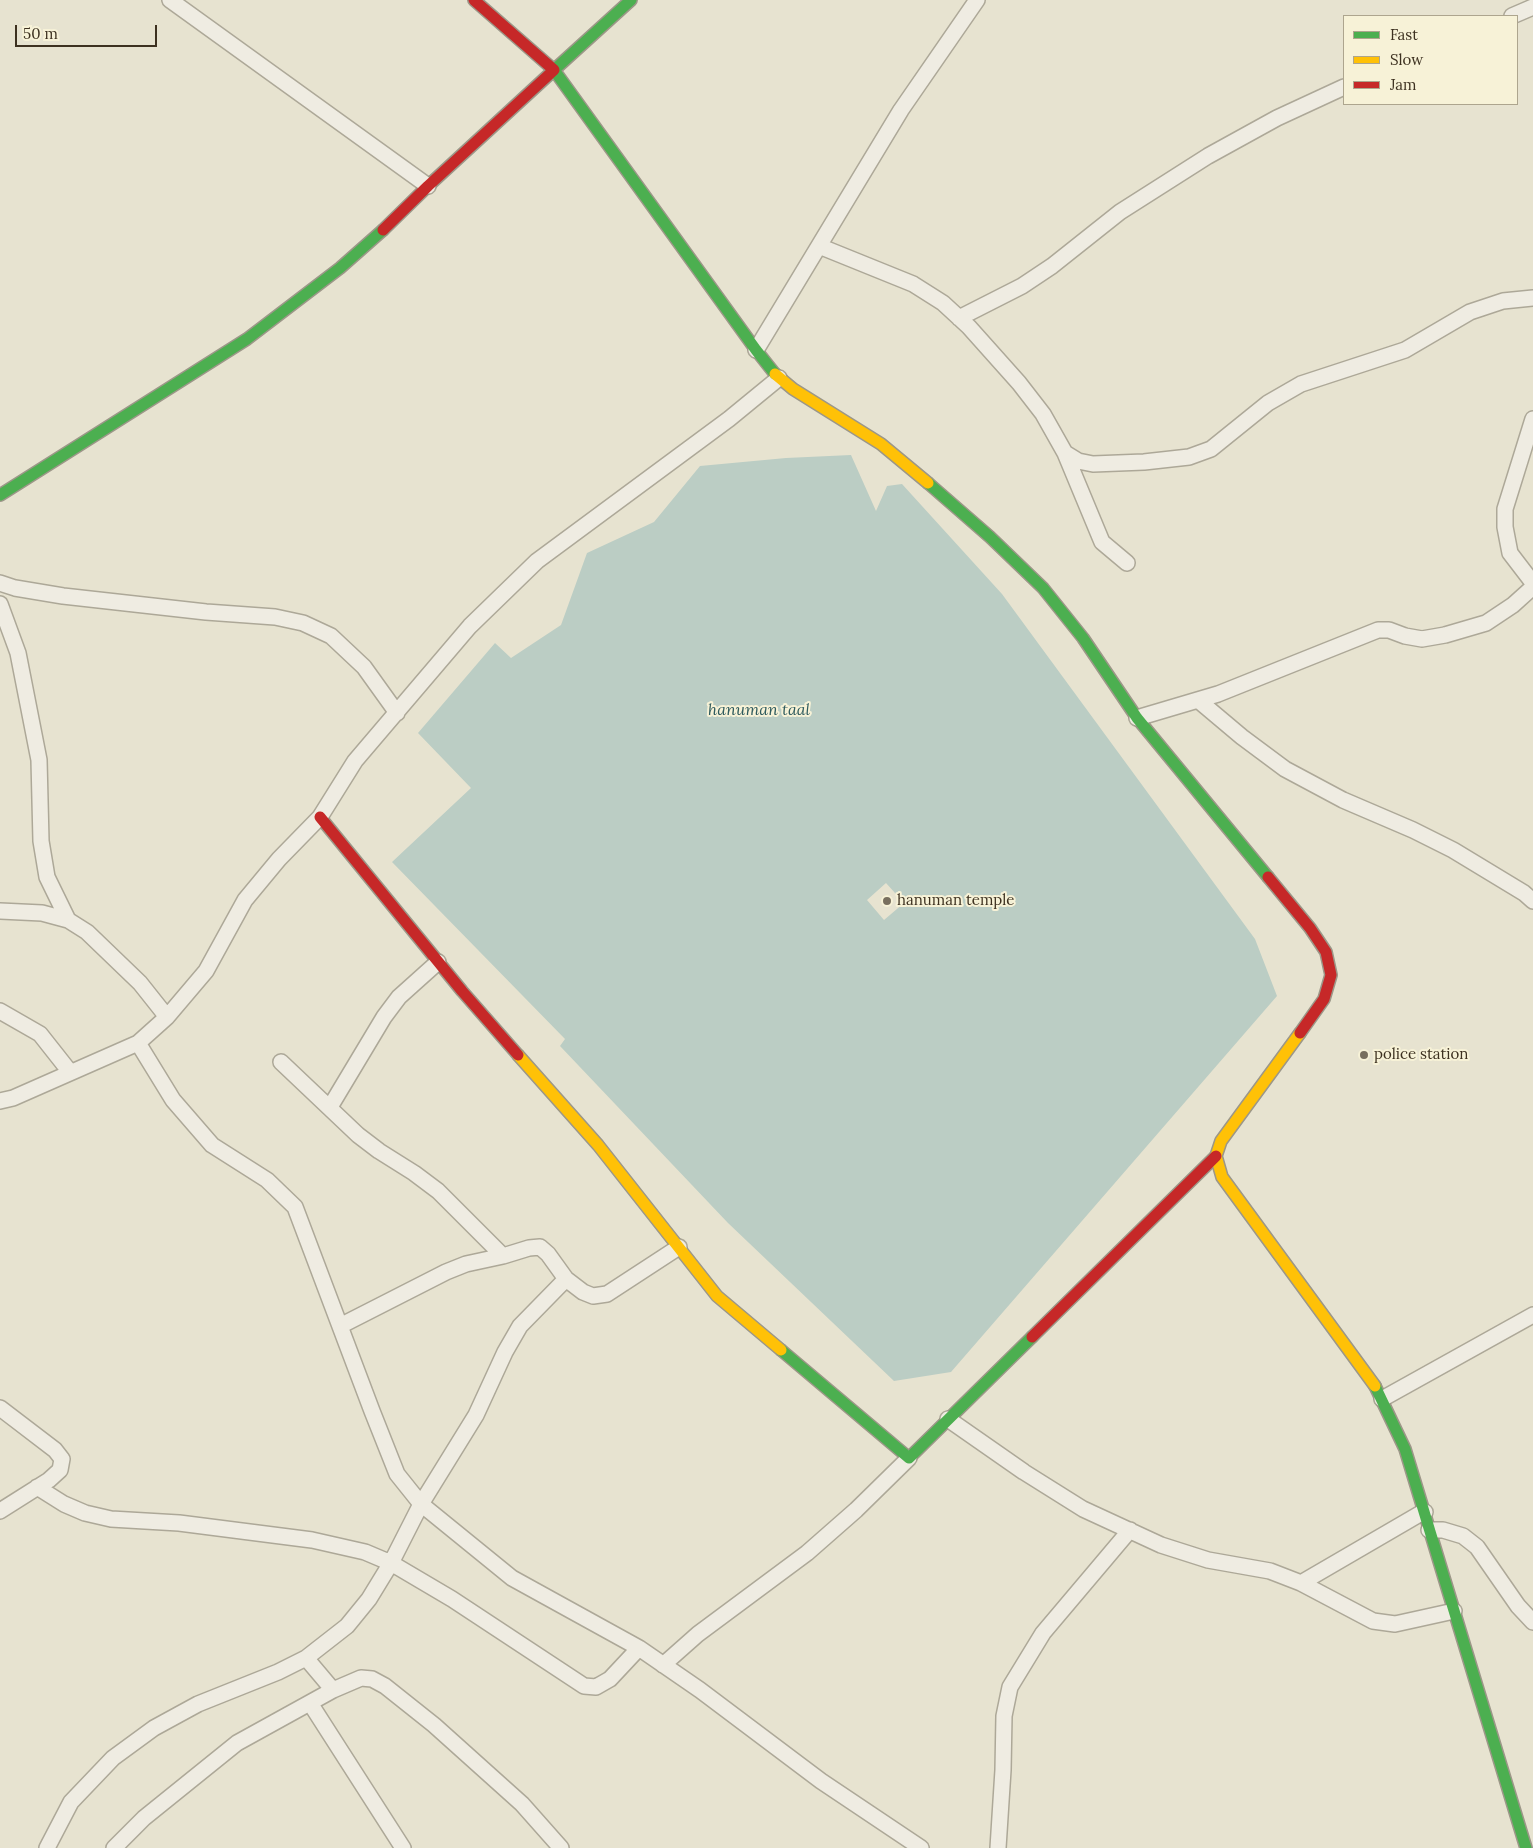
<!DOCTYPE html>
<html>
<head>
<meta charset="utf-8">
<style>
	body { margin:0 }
	#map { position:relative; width:1533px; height:1848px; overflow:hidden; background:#e7e3d0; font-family:Lora,serif }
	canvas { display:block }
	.legend { position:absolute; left:1343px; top:15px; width:175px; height:90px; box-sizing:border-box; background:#f7f2d7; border:1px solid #ada58e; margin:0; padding:6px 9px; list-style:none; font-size:15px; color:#3d3120 }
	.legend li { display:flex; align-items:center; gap:10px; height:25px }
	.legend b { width:25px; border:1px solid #ada58e }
	.scale { position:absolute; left:15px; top:25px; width:142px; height:22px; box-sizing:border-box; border:2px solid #3d3120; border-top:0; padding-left:6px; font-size:15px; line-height:18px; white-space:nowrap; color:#3d3120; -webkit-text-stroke:4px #f7f2d7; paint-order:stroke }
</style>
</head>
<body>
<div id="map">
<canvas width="1533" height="1848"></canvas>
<ul class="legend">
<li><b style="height:6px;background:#4caf50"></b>Fast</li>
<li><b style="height:6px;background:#ffc107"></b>Slow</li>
<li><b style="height:6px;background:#c62828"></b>Jam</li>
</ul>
<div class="scale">50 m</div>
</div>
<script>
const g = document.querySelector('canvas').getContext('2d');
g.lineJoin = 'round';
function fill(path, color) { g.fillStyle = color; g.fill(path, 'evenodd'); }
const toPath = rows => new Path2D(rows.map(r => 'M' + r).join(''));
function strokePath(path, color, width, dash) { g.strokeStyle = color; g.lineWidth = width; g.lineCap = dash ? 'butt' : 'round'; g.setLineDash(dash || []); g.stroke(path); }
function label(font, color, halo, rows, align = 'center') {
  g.font = font + ' Lora,serif'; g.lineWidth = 4; g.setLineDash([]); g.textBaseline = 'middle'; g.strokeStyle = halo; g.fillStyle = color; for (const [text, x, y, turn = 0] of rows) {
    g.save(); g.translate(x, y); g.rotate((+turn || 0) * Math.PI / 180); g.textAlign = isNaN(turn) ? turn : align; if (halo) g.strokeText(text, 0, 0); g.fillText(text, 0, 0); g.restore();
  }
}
const water = toPath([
	[851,455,876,511,887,486,902,484,1002,594,1255,939,1277,996,951,1372,894,1381,728,1223,560,1046,565,1039,392,862,471,788,418,733,495,643,511,658,561,625,587,553,654,522,700,466,786,458],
	[886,883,904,903,884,920,867,900]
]);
const street = toPath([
	[170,0,428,186],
	[1512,16,1533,7],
	[819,246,913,284,943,303,969,327,1019,383,1043,414,1065,453,1078,461,1093,464,1144,462,1189,457,1211,449,1268,403,1301,384,1405,350,1470,312,1503,301,1533,298],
	[959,318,1022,286,1052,266,1120,212,1208,156,1277,118,1344,87],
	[756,350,901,110,977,0],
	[1533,419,1505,509,1505,527,1510,553,1533,583],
	[1065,453,1102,542,1127,563],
	[0,583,15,588,63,596,206,612,275,617,303,623,331,636,364,667,397,713],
	[0,604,18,653,39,760,41,841,47,877,68,920],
	[1198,700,1242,737,1285,769,1343,800,1413,830,1453,850,1524,893,1533,901],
	[1137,718,1218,694,1378,630,1389,630,1405,636,1422,639,1445,635,1486,623,1513,605,1533,587],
	[0,911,42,913,68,920,87,932,140,983,167,1017],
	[0,1011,40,1034,70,1072],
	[138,1043,173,1100,212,1145,267,1180,295,1207,372,1411,397,1474,421,1504,512,1578,639,1648,700,1690,821,1781,921,1848],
	[281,1062,358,1135,379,1151,414,1173,438,1191,503,1256],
	[0,1101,13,1098,138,1043,167,1017,206,971,245,900,279,859,320,817,355,761,470,626,537,561,729,419,779,378],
	[330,1107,384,1017,399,997,438,962],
	[340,1326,446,1272,466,1264,503,1256,529,1248,540,1247,548,1254,566,1279,583,1292,593,1296,607,1294,679,1247],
	[1382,1399,1533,1315],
	[0,1408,55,1450,62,1459,60,1470,49,1480,0,1511],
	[948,1419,1024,1472,1083,1509,1161,1545,1208,1560,1270,1571,1301,1583,1373,1621,1395,1624,1454,1611],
	[37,1487,64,1504,85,1513,111,1519,179,1523,312,1540,365,1552,391,1563,452,1599,584,1686,596,1687,610,1679,639,1648],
	[1429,1530,1443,1530,1463,1536,1477,1547,1518,1606,1533,1622],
	[1301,1583,1423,1512,1425,1512],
	[306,1658,347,1626,369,1599,391,1563,421,1504,476,1415,505,1352,520,1326,566,1279],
	[663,1665,698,1634,807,1553,856,1510,909,1458],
	[310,1703,403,1848],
	[47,1848,71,1802,113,1758,154,1728,198,1704,278,1672,306,1658,333,1690],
	[114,1848,144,1818,237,1743,333,1690,361,1678,372,1679,385,1686,434,1725,522,1804,561,1848],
	[998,1848,1003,1770,1004,1716,1010,1687,1043,1633,1130,1530]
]);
const fast = toPath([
	[631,0,554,70,756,350,775,374],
	[928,483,990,537,1043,588,1083,638,1137,718,1268,877],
	[0,495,247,339,340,268,383,230],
	[781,1350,909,1458,1032,1337],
	[1375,1386,1405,1449,1526,1848]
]);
const slow = toPath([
	[775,374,793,389,881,444,928,483],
	[1300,1033,1221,1141,1216,1156,1222,1177,1375,1386],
	[518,1055,598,1145,717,1296,781,1350]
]);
const jam = toPath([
	[383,230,428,186,554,70,474,0],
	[320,817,462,991,518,1055],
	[1268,877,1310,928,1326,952,1331,975,1324,999,1300,1033],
	[1032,1337,1216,1156]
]);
const markers = [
	[887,901,5,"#786f5e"],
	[1364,1055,5,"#786f5e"]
];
const poiNames = [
	["hanuman temple",897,901],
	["police station",1374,1055]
];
const waterNames = [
	["hanuman taal",759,710]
];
fill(water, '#bbcdc4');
strokePath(street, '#ada898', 18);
strokePath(fast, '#9c9788', 14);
strokePath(slow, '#9c9788', 14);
strokePath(jam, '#9c9788', 14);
strokePath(street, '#efece2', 15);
strokePath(fast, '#4caf50', 11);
strokePath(slow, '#ffc107', 11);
strokePath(jam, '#c62828', 11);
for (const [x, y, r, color] of markers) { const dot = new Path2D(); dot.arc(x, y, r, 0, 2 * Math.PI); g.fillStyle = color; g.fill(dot); strokePath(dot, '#f7f2d7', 2); }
label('15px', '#3d3120', '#f7f2d7', poiNames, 'left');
label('italic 16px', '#2e5a5d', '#f7f2d7', waterNames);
</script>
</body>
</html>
